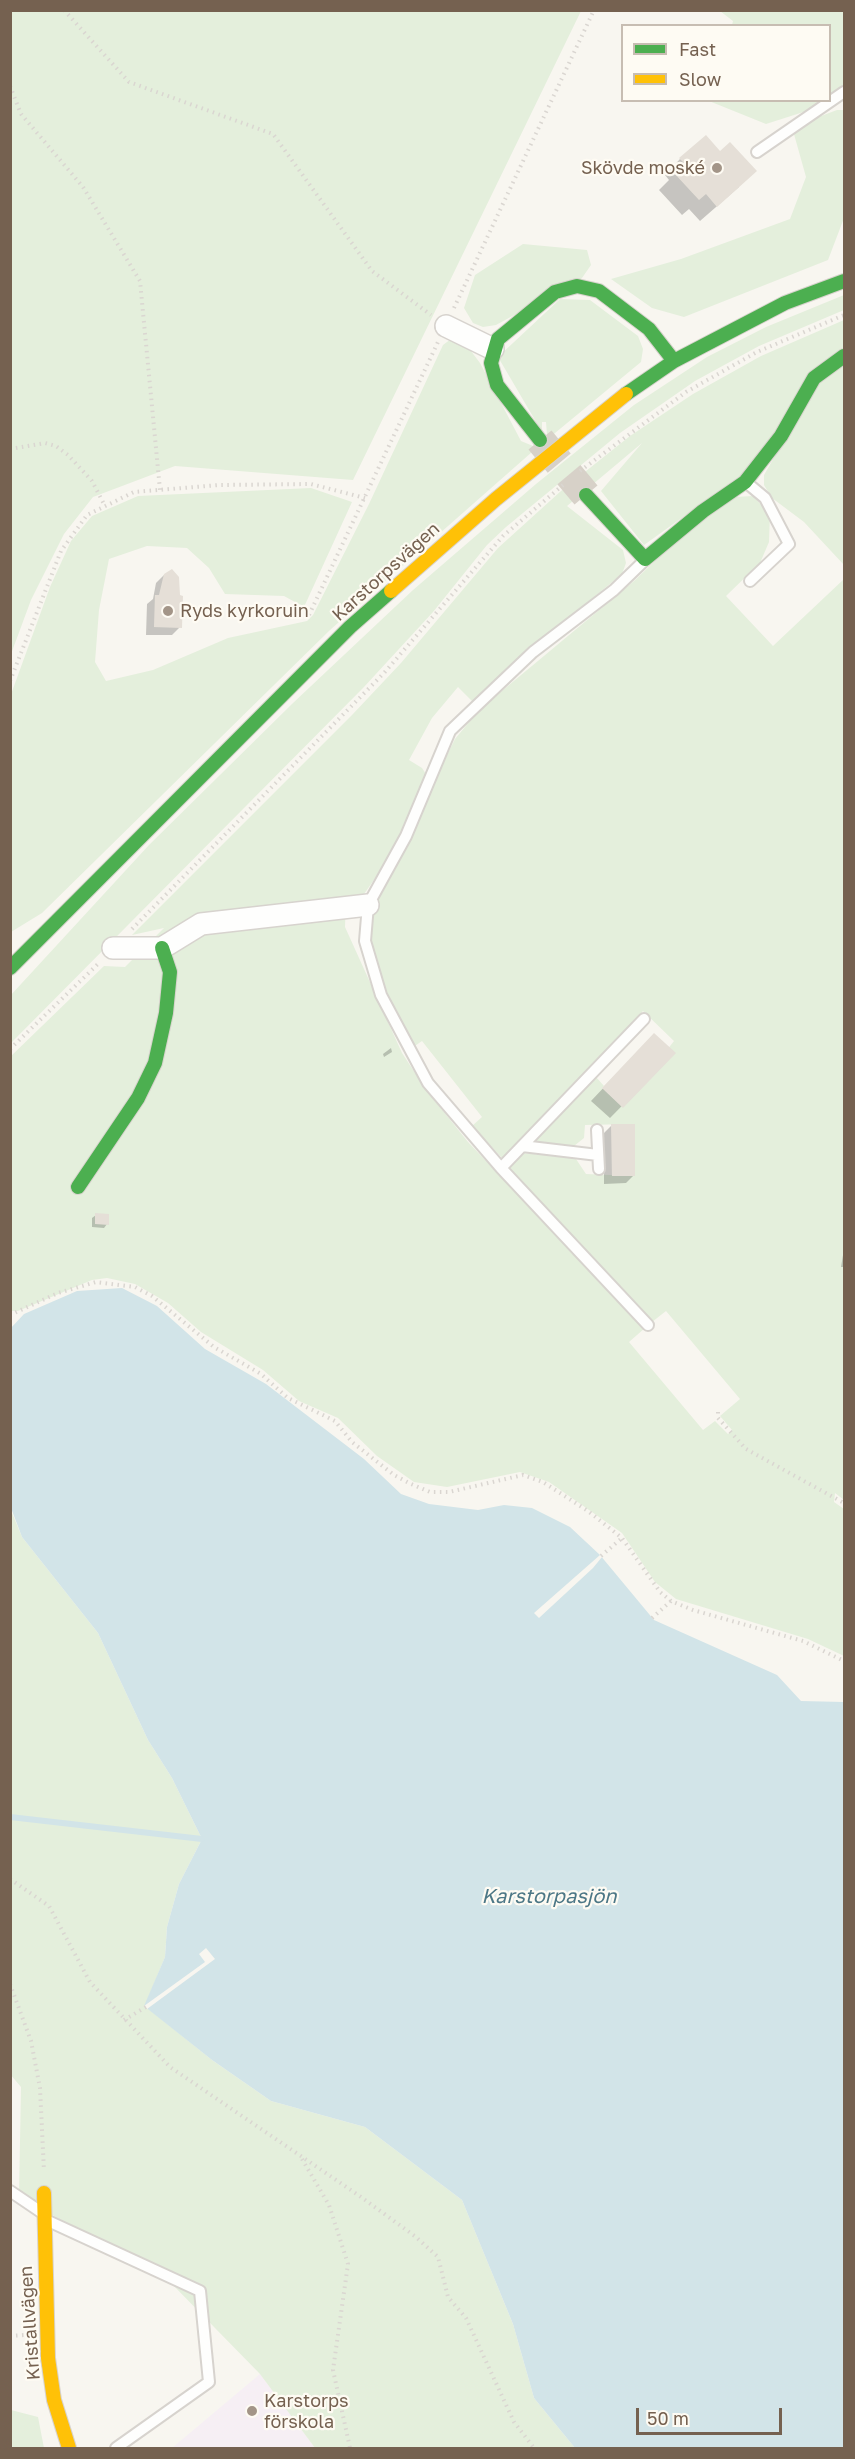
<!DOCTYPE html>
<html>
<head>
<meta charset="utf-8">
<style>
	body { margin:0 }
	#map { position:relative; width:855px; height:2459px; overflow:hidden; background:#f8f6f0; font-family:"Golos Text",sans-serif }
	canvas { display:block }
	.frame { position:absolute; inset:0; border:12px solid #756150; pointer-events:none }
	.legend { position:absolute; left:621px; top:24px; width:210px; height:78px; box-sizing:border-box; background:#fefbf3; border:2px solid #c7bdb2; margin:0; padding:8px 10px; list-style:none; font-size:18px; color:#756150 }
	.legend li { display:flex; align-items:center; gap:12px; height:30px }
	.legend b { width:30px; border:2px solid #c7bdb2 }
	.scale { position:absolute; left:636px; top:2408px; width:146px; height:27px; box-sizing:border-box; border:3px solid #756150; border-top:0; padding-left:8px; font-size:18px; line-height:21px; white-space:nowrap; color:#756150; -webkit-text-stroke:4px #fefbf3; paint-order:stroke }
</style>
</head>
<body>
<div id="map">
<canvas width="855" height="2459"></canvas>
<div class="frame"></div>
<ul class="legend">
<li><b style="height:8px;background:#4caf50"></b>Fast</li>
<li><b style="height:8px;background:#ffc107"></b>Slow</li>
</ul>
<div class="scale">50 m</div>
</div>
<script>
const g = document.querySelector('canvas').getContext('2d');
g.lineJoin = 'round';
function fill(path, color) { g.fillStyle = color; g.fill(path, 'evenodd'); }
const toPath = rows => new Path2D(rows.map(r => 'M' + r).join(''));
function strokePath(path, color, width, dash) { g.strokeStyle = color; g.lineWidth = width; g.lineCap = dash ? 'butt' : 'round'; g.setLineDash(dash || []); g.stroke(path); }
function label(font, color, halo, rows, align = 'center') {
  g.font = font + ' "Golos Text",sans-serif'; g.lineWidth = 4.5; g.setLineDash([]); g.textBaseline = 'middle'; g.strokeStyle = halo; g.fillStyle = color; for (const [text, x, y, turn = 0] of rows) {
    g.save(); g.translate(x, y); g.rotate((+turn || 0) * Math.PI / 180); g.textAlign = isNaN(turn) ? turn : align; if (halo) g.strokeText(text, 0, 0); g.fillText(text, 0, 0); g.restore();
  }
}
const education = toPath([
	[260,2374,315,2448,172,2448]
]);
const green = toPath([
	[11,10,581,11,353,480,175,466,93,497,64,534,31,600,11,654],
	[720,11,844,11,844,89,830,99,830,26,732,25,733,21],
	[709,101,827,101,816,108,766,124],
	[837,110,844,110,844,218,828,260,684,317,652,308,611,279,681,259,790,219,806,177,792,127],
	[523,244,587,250,591,265,582,278,496,325,483,327,473,323,464,308,475,275],
	[844,295,844,310,759,346,695,381,620,433,506,527,487,545,433,612,364,687,11,1043,10,996,149,845,293,703,413,590,536,484,634,405,707,357,766,327],
	[560,299,590,300,638,336,643,349,641,362,532,452,330,630,42,913,11,932,10,697,50,587,71,541,92,516,138,496,311,488,352,502,304,607,284,596,225,594,209,568,187,548,147,546,109,559,99,610,95,662,106,681,153,670,228,638,307,621,313,615,369,504,443,345,451,339,468,347,480,363,521,441,533,446,547,435,546,422,542,422,542,432,498,357],
	[844,320,844,349,750,469,644,545,601,491,642,443,567,506,623,550,626,563,622,574,525,654,473,702,458,687,432,718,409,760,422,768,426,774,413,810,388,860,364,894,346,897,345,927,402,1053,427,1091,468,1142,645,1328,629,1342,703,1430,715,1421,728,1434,732,1430,720,1416,740,1399,666,1311,652,1322,505,1168,521,1153,571,1157,576,1159,586,1174,635,1176,634,1124,585,1125,584,1138,574,1146,533,1142,596,1077,604,1086,602,1088,623,1107,674,1041,643,1011,503,1159,472,1126,482,1117,422,1041,412,1048,381,981,369,939,374,907,405,850,436,777,455,739,479,710,634,581,697,521,734,497,753,496,770,514,769,542,760,563,726,596,773,646,844,579,844,1500,835,1493,834,1502,844,1509,844,1656,808,1639,676,1599,655,1582,622,1533,549,1482,520,1472,447,1487,414,1482,377,1456,338,1418,299,1401,263,1370,201,1332,168,1303,135,1284,107,1278,92,1280,18,1311,11,1311,10,1057,104,966,125,967,164,928,132,935,352,715,401,663,498,548,561,491,630,436,693,394,761,356],
	[844,364,844,565,804,522,772,498,764,485,764,475,816,385],
	[10,1508,22,1537,98,1633,148,1740,172,1778,202,1839,179,1884,167,1927,165,1957,145,2006,212,2060,271,2101,365,2127,462,2200,513,2324,534,2398,575,2448,315,2448,260,2374,170,2282,19,2196,21,2087,10,2074],
	[11,2410,38,2417,44,2448,11,2448]
]);
const water = toPath([
	[122,1288,157,1306,205,1349,266,1384,364,1459,401,1494,429,1504,478,1510,504,1505,532,1508,570,1527,600,1555,654,1620,777,1675,801,1701,844,1702,844,2448,575,2448,534,2398,513,2324,462,2200,365,2127,271,2101,212,2060,144,2006,165,1957,167,1927,179,1884,202,1839,172,1778,148,1740,98,1633,22,1537,11,1508,10,1329,24,1314,77,1291]
]);
const pier = toPath([
	[600,1555,602,1557,593,1568,539,1618,534,1613],
	[206,1948,215,1959,147,2009,144,2006,205,1962,199,1954]
]);
const shadow = toPath([
	[680,159,739,187,700,221,689,209,682,215,659,190,669,180,665,175],
	[164,575,180,627,172,635,146,635,147,604,153,599,156,583],
	[642,1047,674,1053,610,1118,591,1101],
	[391,1048,392,1052,384,1057,383,1054],
	[612,1125,634,1175,626,1183,604,1184,604,1133],
	[96,1215,107,1224,104,1228,92,1227,92,1218],
	[844,1249,844,1267,841,1267]
]);
const stream = toPath([
	[10,1817,202,1839]
]);
const building = toPath([
	[706,135,720,151,730,142,757,171,717,207,706,194,699,200,674,173,685,164,679,158],
	[172,569,179,577,180,595,183,596,182,628,154,627,155,595,159,595,164,574],
	[654,1033,676,1053,623,1108,602,1088],
	[611,1124,635,1124,635,1176,612,1176],
	[95,1213,109,1214,109,1225,95,1224]
]);
const secondaryTunnel = toPath([
	[540,440,586,495]
]);
const path = toPath([
	[64,10,129,82,273,134,372,271,431,315],
	[10,86,21,114,83,187,140,281,160,490],
	[454,308,594,10],
	[10,449,45,443,56,446,68,455,92,481,105,506],
	[580,471,686,392,757,352,844,315],
	[309,615,438,342],
	[10,681,61,551,87,515,134,492,219,485,311,484,365,498],
	[132,929,384,673,503,536,563,485],
	[10,1049,100,962],
	[10,1315,58,1293,96,1282,135,1287,152,1296,214,1347,261,1374,288,1398,335,1421,352,1442,394,1475,411,1484,430,1492,449,1492,523,1475,543,1482,588,1511,622,1538,660,1592,671,1601,693,1610,803,1641,844,1661],
	[718,1412,718,1418,746,1449,844,1503],
	[601,1556,622,1538],
	[652,1618,671,1601],
	[10,1879,49,1906,90,1982,170,2067,361,2197,416,2237,438,2257,448,2297,466,2318,514,2422,534,2448],
	[10,1984,31,2041,40,2088,44,2171],
	[124,2020,146,2007],
	[302,2159,329,2205,348,2264,333,2370,350,2448],
	[10,2336,25,2335]
]);
const lane = toPath([
	[757,152,844,92],
	[747,483,765,498,789,544,750,581],
	[644,561,614,590,533,652,450,731,406,836,368,905,365,941,381,995,428,1083,501,1168,648,1325],
	[597,1130,599,1169],
	[522,1146,598,1155],
	[501,1168,644,1019],
	[10,2191,41,2212],
	[46,2220,200,2291,209,2382,116,2448]
]);
const street = toPath([
	[446,326,493,349],
	[113,948,162,948,201,924,368,905]
]);
const fast = toPath([
	[626,394,674,361,785,303,844,281],
	[540,440,497,385,491,363,498,339,555,292,577,286,599,291,649,329,674,361],
	[586,495,645,559,703,511,745,482,781,436,814,378,844,356],
	[10,968,350,627,391,591],
	[78,1187,138,1098,155,1063,166,1013,170,972,162,948]
]);
const slow = toPath([
	[391,591,496,499,626,394],
	[44,2193,48,2358,54,2400,69,2448]
]);
const markers = [
	[717,168,6,"#a39588"],
	[168,611,6,"#a39588"],
	[252,2411,6,"#a39588"]
];
const poiNames = [
	["Skövde moské",705,168,"right"],
	["Ryds kyrkoruin",180,611],
	["Karstorps",264,2401],
	["förskola",264,2422]
];
const streetNames = [
	["Karstorpsvägen",386,572,-42],
	["Kristallvägen",30,2323,-94]
];
const waterNames = [
	["Karstorpasjön",549,1897]
];
fill(education, '#f6eff4');
fill(green, '#e4efdc');
fill(water, '#d2e4e8');
fill(pier, '#f8f6f0');
fill(shadow, '#0003');
strokePath(stream, '#d2e4e8', 6);
fill(building, '#e5dfd7');
strokePath(secondaryTunnel, '#d7d1c8', 30, [30, 15]);
strokePath(lane, '#d7d3ce', 14);
strokePath(street, '#d7d3ce', 24);
strokePath(fast, '#d8d3cd', 16);
strokePath(slow, '#d8d3cd', 16);
strokePath(path, '#dad6d1', 4, [1.5, 4.5]);
strokePath(lane, '#fefefd', 10);
strokePath(street, '#fefefd', 21);
strokePath(fast, '#4caf50', 14);
strokePath(slow, '#ffc107', 14);
for (const [x, y, r, color] of markers) { const dot = new Path2D(); dot.arc(x, y, r, 0, 2 * Math.PI); g.fillStyle = color; g.fill(dot); strokePath(dot, '#fefbf3', 2); }
label('18px', '#756150', '#fefbf3', poiNames, 'left');
label('18px', '#756150', '#fefbf3', streetNames);
label('italic 20px', '#4c7786', '#fefbf3', waterNames);
</script>
</body>
</html>
